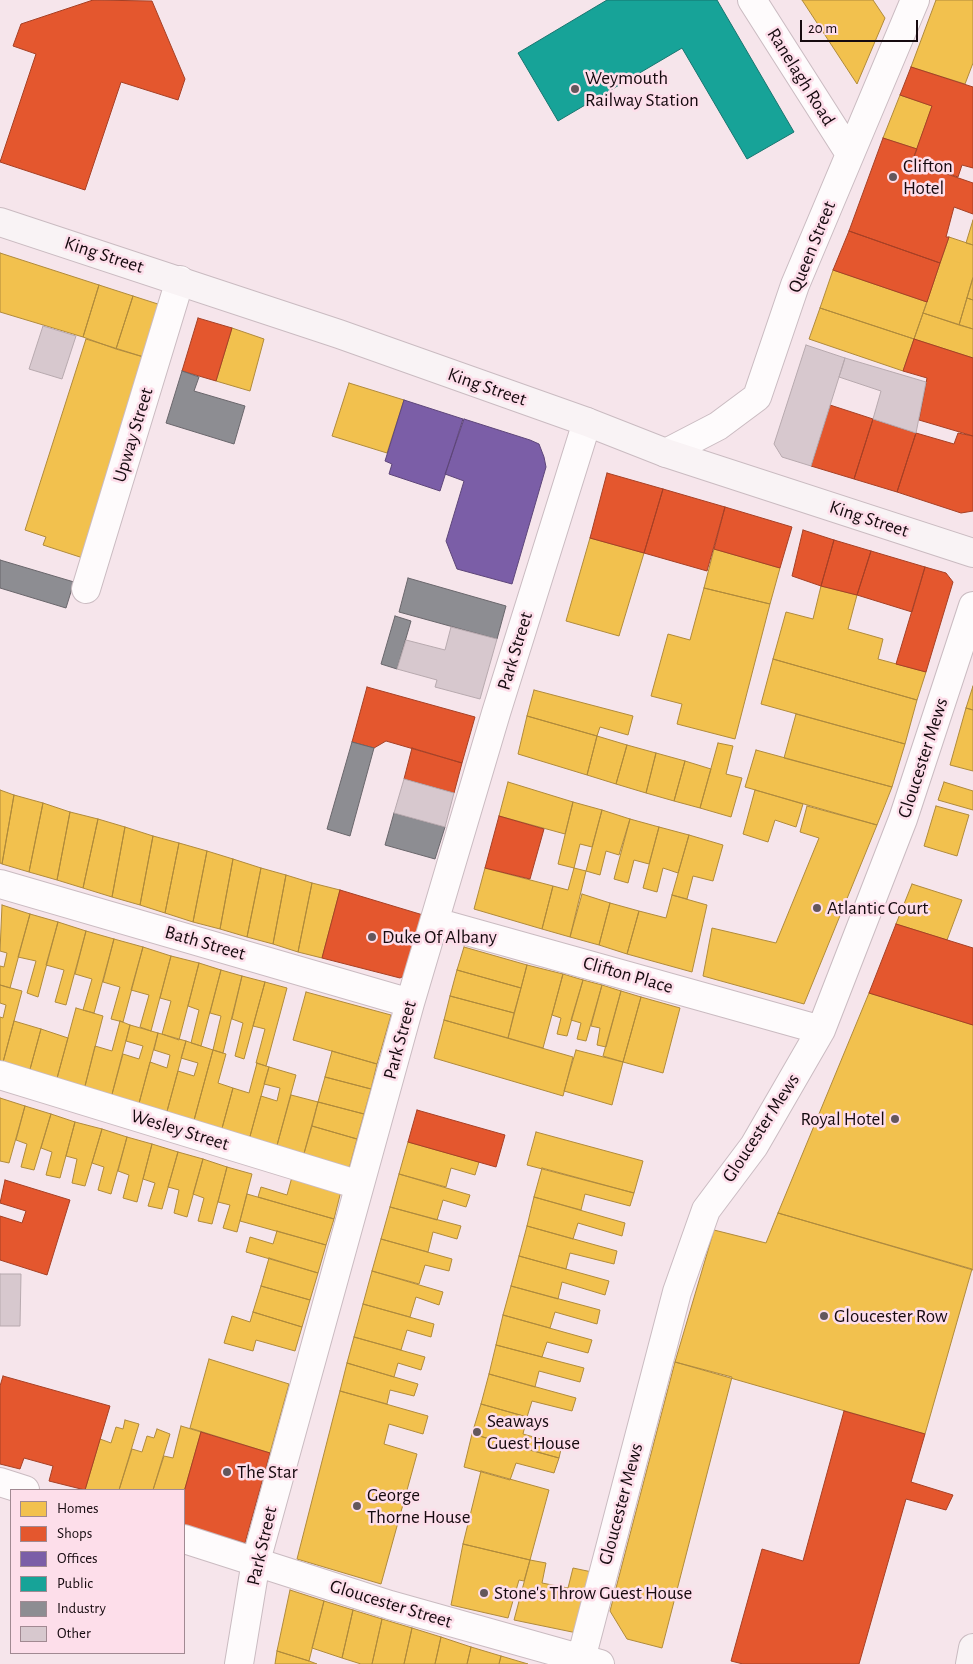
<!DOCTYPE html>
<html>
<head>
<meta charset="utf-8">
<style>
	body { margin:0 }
	#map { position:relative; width:973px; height:1664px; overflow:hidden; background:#f6e5eb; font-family:"Alegreya Sans",sans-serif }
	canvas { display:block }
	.legend { position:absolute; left:10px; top:1489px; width:175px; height:165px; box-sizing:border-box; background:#fddeea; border:1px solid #a18992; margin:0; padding:6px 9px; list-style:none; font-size:15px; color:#160a0f }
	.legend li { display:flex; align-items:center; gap:10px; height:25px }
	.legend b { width:25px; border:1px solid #a18992 }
	.scale { position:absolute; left:800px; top:20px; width:118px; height:22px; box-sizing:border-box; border:2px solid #160a0f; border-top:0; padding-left:6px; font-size:15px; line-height:18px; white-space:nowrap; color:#160a0f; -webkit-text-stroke:4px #fddeea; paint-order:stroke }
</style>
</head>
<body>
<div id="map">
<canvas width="973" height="1664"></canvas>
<ul class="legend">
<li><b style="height:14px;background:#f2c14e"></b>Homes</li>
<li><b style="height:14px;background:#e4572e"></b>Shops</li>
<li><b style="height:14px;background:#7b5ea7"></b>Offices</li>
<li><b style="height:14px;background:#17a398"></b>Public</li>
<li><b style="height:14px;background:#8d8d92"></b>Industry</li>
<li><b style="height:14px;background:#d7c8ce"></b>Other</li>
</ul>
<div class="scale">20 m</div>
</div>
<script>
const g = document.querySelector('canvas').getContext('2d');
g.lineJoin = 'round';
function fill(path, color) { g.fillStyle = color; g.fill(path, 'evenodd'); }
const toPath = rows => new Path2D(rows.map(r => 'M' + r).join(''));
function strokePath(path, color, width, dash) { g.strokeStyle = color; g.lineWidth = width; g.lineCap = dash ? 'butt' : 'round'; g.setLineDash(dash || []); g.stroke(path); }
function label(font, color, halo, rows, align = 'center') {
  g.font = font + ' "Alegreya Sans",sans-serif'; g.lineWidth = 5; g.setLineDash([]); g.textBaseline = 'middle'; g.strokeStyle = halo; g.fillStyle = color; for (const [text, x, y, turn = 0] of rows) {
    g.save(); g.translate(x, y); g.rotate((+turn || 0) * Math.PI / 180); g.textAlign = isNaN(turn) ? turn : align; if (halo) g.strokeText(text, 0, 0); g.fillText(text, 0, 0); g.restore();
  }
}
const homes = toPath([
	[802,0,873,0,885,18,857,84,802,0],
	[936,0,973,0,973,63,965,84,911,67,936,0],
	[900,95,932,106,917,149,883,138,900,95],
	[973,220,973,245,966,243,973,220],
	[949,237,973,245,973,277,959,325,923,313,949,237],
	[0,253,99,285,83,337,0,312,0,253],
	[833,270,927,302,914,339,820,308,833,270],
	[973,278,973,300,967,298,973,278],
	[99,285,133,296,116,349,83,337,99,285],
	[133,296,164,306,147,358,116,349,133,296],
	[967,298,973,300,973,329,959,325,967,298],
	[820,308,914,339,903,371,809,339,820,308],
	[923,313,973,329,973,358,914,339,923,313],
	[232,328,264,339,250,391,216,381,232,328],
	[86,339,147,358,83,558,43,545,46,537,25,530,86,339],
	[349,383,404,400,387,453,332,436,349,383],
	[590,538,644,553,619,636,566,621,590,538],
	[714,549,780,568,770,604,704,588,714,549],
	[821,586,857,595,848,629,883,639,878,659,926,672,917,700,773,659,786,612,813,619,821,586],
	[704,588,770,604,735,739,677,724,682,704,651,696,668,634,690,640,704,588],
	[773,659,917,700,905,744,761,704,773,659],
	[973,686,973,710,966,708,973,686],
	[534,690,633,716,628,735,600,727,597,736,527,716,534,690],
	[966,708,973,710,973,771,950,765,966,708],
	[796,714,905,744,892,787,784,758,796,714],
	[527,716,597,736,587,775,518,754,527,716],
	[597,736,627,745,616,784,587,775,597,736],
	[718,743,733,746,726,774,742,778,731,817,700,808,718,743],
	[627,745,656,753,646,793,616,784,627,745],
	[756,750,892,787,877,825,745,787,756,750],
	[656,753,685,761,674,801,646,793,656,753],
	[685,761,711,769,700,808,674,801,685,761],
	[508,782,573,802,565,834,499,816,508,782],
	[944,782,973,791,973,810,938,800,944,782],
	[0,790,14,795,2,864,0,863,0,790],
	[755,790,803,804,796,827,775,820,768,842,743,834,755,790],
	[14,795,43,803,29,872,2,864,14,795],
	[573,802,602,810,592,847,580,844,574,868,558,864,573,802],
	[43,803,70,812,57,880,29,872,43,803],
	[807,806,877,825,804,1004,703,976,712,928,776,943,819,838,800,832,807,806],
	[936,806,969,815,957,856,924,846,936,806],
	[602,810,630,819,619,855,606,851,600,875,586,871,602,810],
	[70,812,98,819,83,888,57,880,70,812],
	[98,819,125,827,112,897,83,888,98,819],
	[630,819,659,827,649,864,634,860,628,883,614,879,630,819],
	[125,827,153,836,140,905,112,897,125,827],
	[659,827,689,835,678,873,663,868,657,892,643,888,659,827],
	[689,835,723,845,713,881,693,876,687,899,672,895,689,835],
	[153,836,179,843,165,913,140,905,153,836],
	[179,843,207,851,193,922,165,913,179,843],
	[207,851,233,859,220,929,193,922,207,851],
	[233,859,261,868,247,937,220,929,233,859],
	[261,868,286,875,273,944,247,937,261,868],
	[485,868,553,886,542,929,474,909,485,868],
	[574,868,586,871,570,937,542,929,553,886,568,890,574,868],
	[286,875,312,883,298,952,273,944,286,875],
	[312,883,340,890,322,958,298,952,312,883],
	[912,884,962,900,947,940,896,924,912,884],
	[582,894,610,903,599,945,570,937,582,894],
	[672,895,707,905,692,972,627,954,639,911,666,918,672,895],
	[610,903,639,911,627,954,599,945,610,903],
	[2,905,30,914,10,988,0,985,0,966,4,967,7,953,0,951,2,905],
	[30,914,58,922,38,997,27,993,36,961,18,957,30,914],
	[58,922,86,931,66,1005,55,1002,64,970,46,965,58,922],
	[86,931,114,939,94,1013,83,1010,92,979,75,974,86,931],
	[114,939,143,947,123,1022,111,1019,120,987,103,982,114,939],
	[143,947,171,956,151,1031,140,1027,149,995,131,990,143,947],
	[464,947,527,965,521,988,457,970,464,947],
	[171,956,199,963,179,1040,162,1034,171,1001,160,998,171,956],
	[199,963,221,970,201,1046,191,1043,199,1010,188,1006,199,963],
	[527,965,563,974,543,1048,508,1038,527,965],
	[221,970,242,976,223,1053,213,1050,221,1016,210,1013,221,970],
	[457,970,521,988,514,1013,450,996,457,970],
	[563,974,583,980,567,1036,557,1034,561,1018,552,1015,563,974],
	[242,976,265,982,244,1059,235,1056,243,1023,232,1019,242,976],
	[583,980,602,985,586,1041,577,1039,581,1023,571,1020,583,980],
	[265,982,287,988,266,1066,256,1063,265,1029,253,1026,265,982],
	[0,985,22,991,2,1066,0,1065,0,1017,3,1018,6,1005,0,1003,0,985],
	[602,985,621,991,606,1047,597,1045,600,1028,591,1026,602,985],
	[621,991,641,997,623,1062,603,1056,621,991],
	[306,992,391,1015,377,1064,293,1040,306,992],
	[869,993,973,1025,973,1270,778,1213,869,993],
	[450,996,514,1013,508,1038,444,1020,450,996],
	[641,997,680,1008,663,1073,623,1062,641,997],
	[76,1008,103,1016,84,1090,56,1082,76,1008],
	[444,1020,573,1057,563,1096,434,1058,444,1020],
	[14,1021,41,1029,29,1073,2,1066,14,1021],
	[120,1021,130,1025,111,1098,84,1090,95,1046,112,1051,120,1021],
	[130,1025,158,1033,138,1107,111,1098,123,1054,139,1059,143,1046,126,1041,130,1025],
	[41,1029,68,1038,56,1082,29,1073,41,1029],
	[158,1033,186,1041,166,1115,138,1107,150,1062,167,1068,170,1055,154,1050,158,1033],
	[186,1041,213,1050,193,1124,166,1115,178,1071,194,1076,198,1063,181,1058,186,1041],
	[213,1050,226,1054,218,1083,233,1088,221,1132,193,1124,213,1050],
	[576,1050,623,1062,612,1105,564,1091,576,1050],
	[332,1051,377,1064,371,1089,325,1077,332,1051],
	[257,1063,269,1067,249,1140,221,1132,233,1088,249,1093,257,1063],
	[269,1067,296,1075,276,1149,249,1140,261,1096,277,1101,280,1088,264,1084,269,1067],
	[325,1077,371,1089,364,1114,318,1102,325,1077],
	[291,1095,318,1102,303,1157,276,1149,291,1095],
	[0,1098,25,1106,9,1163,0,1161,0,1098],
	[318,1102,364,1114,357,1139,312,1126,318,1102],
	[25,1106,51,1114,34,1170,21,1167,27,1144,16,1140,25,1106],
	[51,1114,75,1122,60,1178,46,1175,52,1152,41,1148,51,1114],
	[75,1122,102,1129,85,1186,72,1183,77,1159,66,1156,75,1122],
	[312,1126,357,1139,349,1169,303,1157,312,1126],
	[102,1129,127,1137,111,1194,98,1190,104,1167,92,1163,102,1129],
	[536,1132,643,1161,634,1193,527,1165,536,1132],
	[127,1137,152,1144,137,1202,123,1198,129,1175,118,1171,127,1137],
	[408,1142,479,1162,475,1175,451,1168,446,1187,399,1174,408,1142],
	[152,1144,178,1152,162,1209,148,1206,155,1183,143,1179,152,1144],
	[178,1152,203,1159,187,1217,174,1213,179,1190,168,1187,178,1152],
	[203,1159,227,1167,212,1224,198,1221,204,1198,193,1194,203,1159],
	[227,1167,252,1174,237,1232,223,1228,230,1205,218,1202,227,1167],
	[542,1168,634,1193,630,1206,585,1194,581,1210,534,1197,542,1168],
	[399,1174,470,1195,466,1207,443,1200,437,1220,390,1207,399,1174],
	[292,1177,341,1191,334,1219,258,1197,261,1187,287,1195,292,1177],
	[247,1194,334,1219,326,1245,240,1221,247,1194],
	[534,1197,625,1223,622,1236,578,1223,573,1239,527,1226,534,1197],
	[390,1207,461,1226,457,1239,433,1232,428,1252,381,1239,390,1207],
	[778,1213,972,1269,925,1434,675,1362,714,1230,766,1243,778,1213],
	[527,1226,617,1251,614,1264,570,1253,566,1269,519,1256,527,1226],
	[277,1231,326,1245,318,1273,246,1252,250,1237,273,1244,277,1231],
	[381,1239,452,1259,449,1271,425,1265,419,1284,372,1271,381,1239],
	[519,1256,609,1281,605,1295,562,1282,558,1299,511,1286,519,1256],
	[269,1258,318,1273,310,1300,261,1286,269,1258],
	[372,1271,443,1292,439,1305,416,1297,410,1317,363,1304,372,1271],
	[261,1286,310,1300,302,1327,253,1312,261,1286],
	[511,1286,600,1310,597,1324,555,1312,550,1328,503,1315,511,1286],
	[363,1304,434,1324,431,1337,407,1330,401,1350,354,1337,363,1304],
	[253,1312,302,1327,295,1351,256,1340,253,1351,224,1343,232,1316,250,1322,253,1312],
	[503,1315,592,1340,588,1353,547,1342,542,1357,496,1345,503,1315],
	[354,1337,425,1357,421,1370,398,1363,394,1377,347,1363,354,1337],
	[496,1345,584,1368,580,1382,539,1371,535,1387,489,1374,496,1345],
	[209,1359,289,1384,270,1453,190,1428,209,1359],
	[675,1362,732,1377,662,1648,627,1639,610,1611,675,1362],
	[347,1363,418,1384,414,1396,390,1390,387,1404,340,1391,347,1363],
	[489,1374,576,1398,572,1411,532,1401,527,1417,481,1404,489,1374],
	[340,1391,428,1416,423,1434,389,1424,384,1444,417,1454,381,1584,297,1559,340,1391],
	[481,1404,527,1417,523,1434,562,1445,559,1458,472,1434,481,1404],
	[125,1420,139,1424,119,1490,85,1490,100,1439,111,1443,116,1427,123,1429,125,1420],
	[181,1426,201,1432,184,1492,153,1490,164,1456,173,1458,181,1426],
	[157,1429,170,1434,153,1490,119,1490,132,1449,142,1452,147,1436,154,1438,157,1429],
	[472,1434,559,1458,554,1473,516,1463,510,1480,464,1467,472,1434],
	[481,1471,549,1490,530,1560,463,1544,481,1471],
	[463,1544,530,1560,524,1581,519,1580,508,1618,451,1605,463,1544],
	[530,1560,546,1563,542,1583,568,1588,573,1568,592,1572,577,1633,514,1620,530,1560],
	[290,1590,324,1601,309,1661,277,1651,290,1590],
	[324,1601,353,1610,342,1658,312,1648,324,1601],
	[353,1610,382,1619,372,1664,361,1664,342,1658,353,1610],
	[382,1619,412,1628,404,1664,372,1664,382,1619],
	[412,1628,441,1637,435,1664,404,1664,412,1628],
	[441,1637,471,1647,467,1664,435,1664,441,1637],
	[471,1647,501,1656,499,1664,467,1664,471,1647],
	[277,1651,309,1661,317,1664,275,1664,277,1651],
	[501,1656,528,1664,499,1664,501,1656]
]);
const shops = toPath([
	[93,0,152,1,185,79,178,100,121,82,85,190,0,162,36,54,13,46,21,24,93,0],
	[911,67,973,87,973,168,962,165,958,177,912,162,932,106,900,95,911,67],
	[883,138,917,149,912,162,973,183,973,214,954,207,946,237,949,237,940,263,849,231,883,138],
	[849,231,940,263,927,302,833,270,849,231],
	[198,318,232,328,216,381,182,371,198,318],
	[914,339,973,358,973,436,919,420,927,378,903,371,914,339],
	[830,405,873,419,854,479,811,466,830,405],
	[873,419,916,433,897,492,854,479,873,419],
	[916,433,954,444,958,433,973,436,973,511,961,513,897,492,916,433],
	[607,473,663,489,644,553,590,538,607,473],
	[663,489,725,507,707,571,644,553,663,489],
	[725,507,792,527,780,568,714,549,725,507],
	[803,530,834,540,821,586,792,576,803,530],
	[834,540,871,551,857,595,821,586,834,540],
	[871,551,925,567,912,612,857,595,871,551],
	[925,567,946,573,953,582,926,672,896,664,925,567],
	[367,687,475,717,462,763,386,741,374,748,352,742,367,687],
	[412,748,462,763,454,793,404,779,412,748],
	[499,816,544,829,530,879,485,868,499,816],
	[340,890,423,915,404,976,400,978,322,958,340,890],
	[896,924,973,948,973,1025,869,993,896,924],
	[417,1110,505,1135,496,1167,408,1142,417,1110],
	[5,1180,70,1200,47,1275,0,1260,0,1216,22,1223,26,1211,0,1203,5,1180],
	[3,1376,110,1406,85,1490,49,1481,53,1466,24,1458,20,1469,0,1464,0,1386,3,1376],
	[844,1411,925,1434,911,1482,953,1495,946,1510,906,1499,859,1664,743,1664,731,1661,762,1549,803,1561,844,1411],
	[201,1432,270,1453,245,1543,184,1525,184,1492,201,1432]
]);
const offices = toPath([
	[404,400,463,419,440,491,389,474,392,464,385,461,404,400],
	[464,419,530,440,539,444,544,457,546,467,512,584,457,569,446,541,464,481,445,474,464,419]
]);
const public = toPath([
	[607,0,717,0,794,132,747,159,682,48,558,121,518,53,607,0]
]);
const industry = toPath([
	[182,371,199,377,194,391,245,406,234,444,166,423,182,371],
	[0,560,74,582,66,608,0,588,0,560],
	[408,578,506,606,497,639,399,612,408,578],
	[395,616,411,621,397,669,381,664,395,616],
	[352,742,374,748,350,836,327,829,352,742],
	[394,813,445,827,435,859,385,845,394,813]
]);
const building = toPath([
	[43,326,76,336,62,379,29,369,43,326],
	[806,345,845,358,811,466,782,457,774,444,806,345],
	[845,358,926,382,916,433,873,419,881,391,839,377,845,358],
	[451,627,497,639,480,699,435,687,437,680,397,669,406,640,445,650,451,627],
	[404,779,454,793,445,827,394,813,404,779],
	[0,1274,21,1274,20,1326,0,1326,0,1274]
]);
const street = toPath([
	[752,0,850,154],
	[666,453,718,426,757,397,795,285,915,0],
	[86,589,180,280],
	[0,884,410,1003],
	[435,922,821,1030],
	[0,1075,359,1185],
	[0,1482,25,1490],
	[184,1539,390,1605,600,1664],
	[581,1659,677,1292,706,1210,754,1146,821,1030,903,819,973,606],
	[239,1664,256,1561,410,1003,496,713,587,422]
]);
const secondary = toPath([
	[0,222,339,334,587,422,666,453,973,553],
	[970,1664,973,1648]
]);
const markers = [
	[575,89,5,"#64575c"],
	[893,177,5,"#64575c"],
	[817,908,5,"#64575c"],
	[372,937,5,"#64575c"],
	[895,1119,5,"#64575c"],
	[824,1316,5,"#64575c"],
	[477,1432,5,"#64575c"],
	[227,1472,5,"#64575c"],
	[357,1506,5,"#64575c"],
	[484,1593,5,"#64575c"]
];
const streetNames = [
	["Ranelagh Road",801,77,58],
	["Queen Street",812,247,-68],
	["King Street",104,255,18],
	["King Street",487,387,19],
	["Upway Street",133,435,-73],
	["King Street",869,519,18],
	["Park Street",515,651,-73],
	["Gloucester Mews",923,758,-72],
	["Bath Street",205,943,16],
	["Clifton Place",628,975,16],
	["Park Street",400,1040,-75],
	["Gloucester Mews",761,1128,-57],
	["Wesley Street",180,1130,17],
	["Gloucester Mews",621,1504,-75],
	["Park Street",262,1546,-77],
	["Gloucester Street",391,1604,17]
];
const poiNames = [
	["Weymouth",585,78],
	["Railway Station",585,100],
	["Clifton",903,166],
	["Hotel",903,188],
	["Atlantic Court",827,908],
	["Duke Of Albany",382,937],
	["Royal Hotel",885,1119,"right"],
	["Gloucester Row",834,1316],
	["Seaways",487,1421],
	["Guest House",487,1443],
	["The Star",237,1472],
	["George",367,1495],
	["Thorne House",367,1517],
	["Stone's Throw Guest House",494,1593]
];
fill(homes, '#f2c14e');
strokePath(homes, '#b08a3b', 1);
fill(shops, '#e4572e');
strokePath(shops, '#a64025', 1);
fill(offices, '#7b5ea7');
strokePath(offices, '#5d4579', 1);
fill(public, '#17a398');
strokePath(public, '#17756f', 1);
fill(industry, '#8d8d92');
strokePath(industry, '#69666b', 1);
fill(building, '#d7c8ce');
strokePath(building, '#b7a9ae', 1);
strokePath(street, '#cabbc1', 30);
strokePath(secondary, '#cabbc1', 30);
strokePath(street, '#fefbfc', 28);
strokePath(secondary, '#f9f3f5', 28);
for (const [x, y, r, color] of markers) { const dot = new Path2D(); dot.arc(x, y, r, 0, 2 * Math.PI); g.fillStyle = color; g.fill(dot); strokePath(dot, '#fddeea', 2); }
label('19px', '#160a0f', '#fddeea', streetNames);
label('19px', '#160a0f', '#fddeea', poiNames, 'left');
</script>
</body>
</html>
